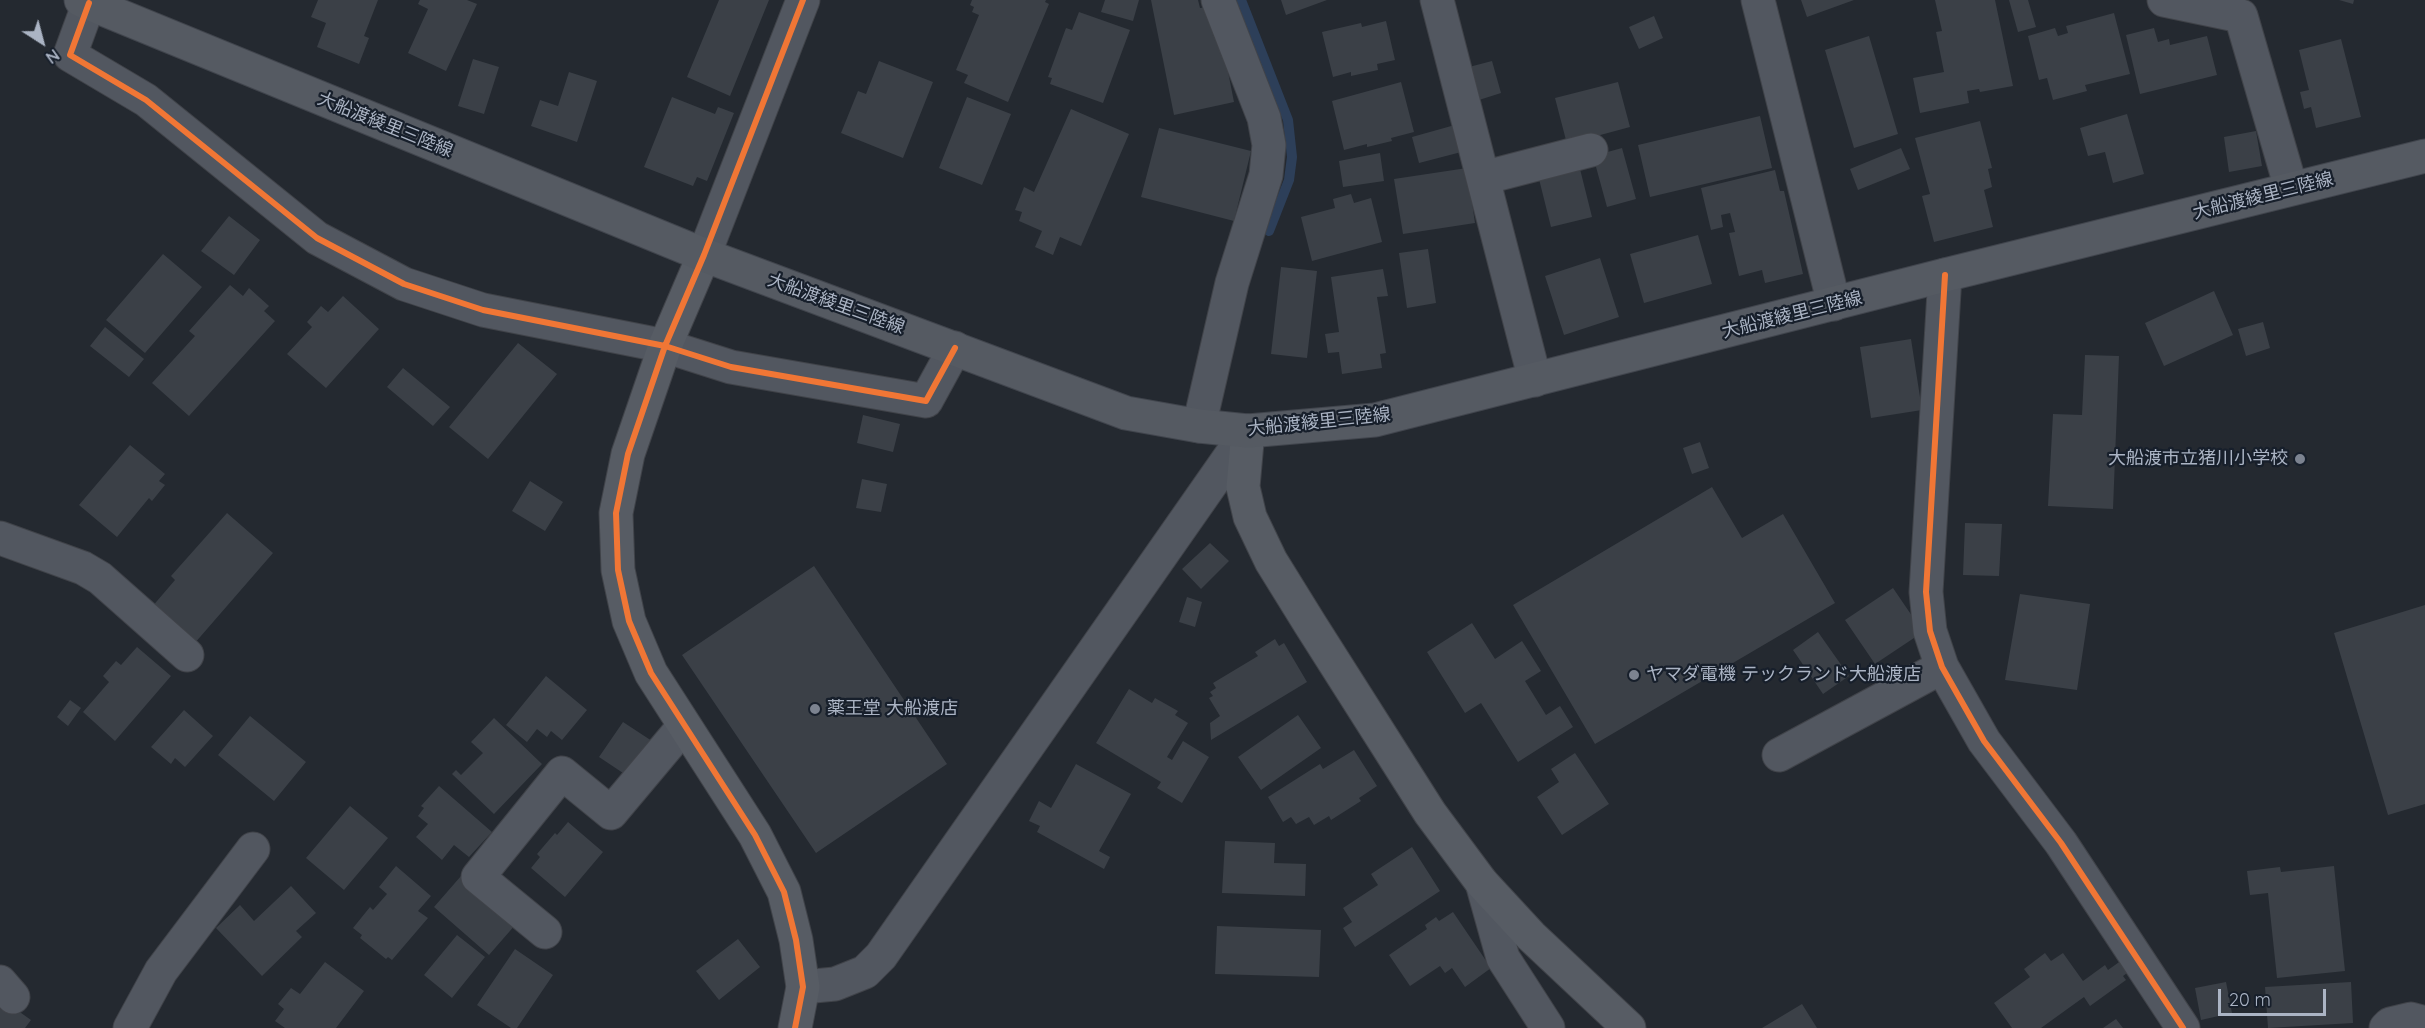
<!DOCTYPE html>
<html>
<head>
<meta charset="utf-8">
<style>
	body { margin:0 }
	#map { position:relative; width:2425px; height:1028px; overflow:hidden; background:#242930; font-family:Quicksand,sans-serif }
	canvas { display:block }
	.north { position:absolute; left:12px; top:12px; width:60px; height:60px; -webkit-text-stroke:4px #171f2b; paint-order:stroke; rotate:144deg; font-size:16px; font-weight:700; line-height:24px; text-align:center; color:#abb4c4 }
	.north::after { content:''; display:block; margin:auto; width:21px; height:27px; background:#abb4c4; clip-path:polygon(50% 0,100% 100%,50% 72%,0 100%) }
	.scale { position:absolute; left:2218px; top:989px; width:108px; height:27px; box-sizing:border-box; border:3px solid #abb4c4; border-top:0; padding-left:8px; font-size:18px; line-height:21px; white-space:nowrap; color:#abb4c4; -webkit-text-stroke:4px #171f2b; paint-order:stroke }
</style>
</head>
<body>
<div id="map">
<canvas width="2425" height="1028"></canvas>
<div class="north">N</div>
<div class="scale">20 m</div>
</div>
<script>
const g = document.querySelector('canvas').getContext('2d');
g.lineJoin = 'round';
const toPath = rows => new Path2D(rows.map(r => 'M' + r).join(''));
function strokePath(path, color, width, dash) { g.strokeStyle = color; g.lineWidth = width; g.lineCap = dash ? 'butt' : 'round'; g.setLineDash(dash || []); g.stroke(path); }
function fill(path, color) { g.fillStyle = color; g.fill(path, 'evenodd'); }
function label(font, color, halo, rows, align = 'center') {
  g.font = font + ' Quicksand,"Noto Sans JP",sans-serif'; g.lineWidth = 4.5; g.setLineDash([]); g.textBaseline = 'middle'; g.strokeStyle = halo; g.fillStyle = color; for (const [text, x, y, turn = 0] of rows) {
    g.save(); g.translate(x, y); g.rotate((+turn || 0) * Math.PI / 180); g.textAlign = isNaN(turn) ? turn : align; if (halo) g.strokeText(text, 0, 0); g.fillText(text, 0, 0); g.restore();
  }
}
const stream = toPath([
	[1241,0,1288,120,1292,157,1289,180,1269,231]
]);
const building = toPath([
	[318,0,378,0,364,36,369,38,359,64,317,47,326,23,311,17],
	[420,0,467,0,477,4,446,71,408,53,428,9,418,4],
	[719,0,769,0,730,96,687,77],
	[972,0,1046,0,1045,2,1049,4,1008,102,964,83,968,75,956,70,979,15,972,12,974,7,970,5],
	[1105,0,1139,0,1133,21,1101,12],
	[1151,0,1198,0,1200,8,1215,6,1234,102,1174,115],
	[1281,0,1327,0,1286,15],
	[1801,0,1854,0,1807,17],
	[1935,0,1995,0,2013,86,1980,92,1979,89,1967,91,1969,103,1920,113,1913,78,1944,72,1936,32,1942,31],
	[2009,0,2028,0,2036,27,2018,32],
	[2339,0,2354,0,2353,4],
	[1079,12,1130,30,1103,103,1050,84,1052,78,1048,77,1066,28,1072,30],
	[2114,13,2130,74,2085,85,2087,91,2053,100,2047,78,2039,80,2028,36,2055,28,2058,36,2068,33,2066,26],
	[1654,16,1663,38,1639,49,1629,27],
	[1386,21,1395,60,1377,64,1378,70,1351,76,1351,72,1333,77,1322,32,1361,23,1362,27],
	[2154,28,2158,42,2169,39,2170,45,2207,36,2217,75,2140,94,2126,35],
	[1869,36,1898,134,1854,148,1825,50],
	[2341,39,2361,117,2316,128,2311,107,2304,109,2300,92,2309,90,2299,50],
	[473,59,499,67,484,114,458,106],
	[879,61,933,82,903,158,841,133,858,91,866,94],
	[1492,61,1501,93,1479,100,1469,67],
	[569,72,597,81,577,142,531,126,540,100,558,106],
	[1401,82,1414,132,1391,138,1392,141,1367,147,1367,144,1344,150,1332,101],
	[1618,82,1630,127,1567,144,1555,98],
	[672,97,715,114,718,107,734,113,707,181,697,177,693,186,644,167],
	[967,97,1011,114,982,185,939,168],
	[1071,109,1129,134,1081,246,1060,237,1053,255,1035,247,1042,231,1019,221,1022,212,1015,210,1024,187,1034,192],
	[2127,114,2144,174,2113,183,2105,152,2088,156,2080,128],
	[1760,116,1772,168,1650,197,1638,145],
	[1980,121,1992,168,1988,169,1992,187,1984,190,1993,227,1934,242,1922,196,1930,194,1915,138],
	[1462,123,1469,150,1419,163,1412,137],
	[1159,128,1251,151,1234,221,1141,197],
	[2256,131,2262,166,2229,172,2224,137],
	[1622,148,1636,199,1607,207,1593,156],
	[1901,148,1910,169,1858,190,1850,169],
	[1380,153,1384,181,1343,187,1339,161],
	[1467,168,1475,223,1403,234,1394,179],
	[1580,169,1592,217,1551,227,1539,179],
	[1775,170,1780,191,1784,191,1803,274,1765,283,1762,270,1739,276,1729,233,1735,232,1730,213,1721,215,1723,227,1711,230,1701,188],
	[1351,194,1354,203,1371,198,1382,242,1312,261,1301,217,1335,208,1333,199],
	[229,216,260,240,234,275,201,251],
	[1698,235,1712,284,1644,303,1630,254],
	[1428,249,1436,303,1407,308,1399,253],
	[163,254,202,287,145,353,106,320],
	[1600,258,1619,317,1564,335,1545,276],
	[1281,267,1317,271,1307,358,1271,354],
	[1383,269,1388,296,1377,297,1386,353,1380,354,1382,368,1342,374,1339,352,1328,353,1325,334,1339,332,1331,277],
	[230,285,243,296,249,288,269,306,264,311,275,321,189,416,152,383,195,336,189,331],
	[2214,291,2233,335,2164,366,2145,323],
	[343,296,379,329,326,388,287,354,312,327,307,322,321,306,328,312],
	[2263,322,2270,348,2246,356,2238,329],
	[105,327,144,359,129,377,90,346],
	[1911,339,1922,410,1871,418,1860,347],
	[518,343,557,374,488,459,449,427],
	[2085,355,2119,356,2113,509,2048,506,2053,414,2082,415],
	[403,368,450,407,433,426,387,387],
	[863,415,900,424,893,452,857,443],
	[1700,442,1709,468,1692,474,1683,448],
	[130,445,165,474,159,481,165,485,152,501,149,498,117,537,79,505],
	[862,479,887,484,881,512,856,508],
	[530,481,563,502,545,531,512,511],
	[1712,487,1742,538,1783,514,1835,603,1595,744,1513,605],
	[227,513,273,553,194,644,151,608,175,580,171,576],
	[1965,523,2002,524,1999,576,1963,575],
	[1210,543,1229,561,1201,589,1182,569],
	[814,566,947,764,816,853,682,655],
	[1893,588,1923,632,1875,664,1845,620],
	[2020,594,2090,604,2077,690,2005,680],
	[1187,597,1202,602,1195,627,1179,622],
	[2425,605,2425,804,2388,815,2334,633],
	[1472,623,1495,659,1522,641,1541,671,1525,681,1546,715,1560,706,1573,727,1518,762,1481,703,1465,713,1427,652],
	[1818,632,1849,676,1823,694,1793,650],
	[1275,639,1279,646,1284,643,1307,682,1211,740,1210,723,1220,716,1209,698,1213,696,1210,692,1216,688,1213,683,1258,656,1255,652],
	[137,647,171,676,115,741,83,712,109,682,103,676,116,661,121,665],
	[546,676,587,710,562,740,551,731,547,737,537,729,527,742,506,725],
	[1129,689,1152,703,1155,698,1178,711,1175,715,1188,723,1167,757,1172,760,1183,741,1209,757,1182,803,1157,788,1161,782,1096,743],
	[70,700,81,708,68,726,57,717],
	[184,710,213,736,185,767,175,758,171,764,151,747],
	[1298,715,1321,748,1261,790,1238,757],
	[250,716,306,762,274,801,218,755],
	[494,718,542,764,494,814,452,774,456,770,461,775,483,753,471,742],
	[623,722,652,741,629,777,599,757],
	[1354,750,1377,786,1359,798,1361,801,1331,820,1329,816,1314,825,1309,817,1296,824,1291,817,1283,822,1268,797,1320,764,1323,769],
	[1575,753,1609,804,1562,835,1537,797,1559,782,1551,769],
	[1076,764,1131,794,1099,851,1110,857,1104,869,1037,832,1040,826,1029,821,1039,801,1051,808],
	[439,786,492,832,469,857,454,845,442,860,416,837,428,824,418,816,424,808,421,806],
	[350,806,388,838,344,890,306,858],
	[568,822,603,852,565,897,531,868,540,857,537,854,555,833,557,835],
	[1225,841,1275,843,1274,863,1306,864,1305,896,1222,893],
	[1412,847,1440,891,1355,947,1343,928,1352,922,1343,908,1378,885,1371,874],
	[396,866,431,896,418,911,428,918,392,960,388,957,386,959,360,938,362,935,353,928,370,907,373,910,387,894,379,887],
	[2334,866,2345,971,2277,978,2268,893,2250,895,2247,871,2280,867,2281,872],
	[461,876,516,924,489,955,434,907],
	[291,886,316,913,296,931,302,937,262,976,216,928,240,905,254,921],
	[1453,912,1491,968,1465,987,1452,968,1445,973,1440,966,1410,986,1389,955,1427,929,1425,925,1436,917,1439,921],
	[1217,926,1321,930,1319,977,1215,974],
	[457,935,485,957,452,998,424,975],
	[738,939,760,967,719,1000,696,971],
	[515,949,553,975,517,1028,511,1028,477,1005],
	[2045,953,2051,961,2063,953,2083,981,2105,965,2108,970,2122,960,2130,971,2123,976,2126,980,2090,1006,2084,997,2041,1028,2012,1028,1994,1003,2030,977,2024,969],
	[325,962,364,991,336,1028,285,1028,275,1021,284,1009,278,1004,291,988,300,994],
	[2226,982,2232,1013,2201,1020,2195,988],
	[2351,982,2353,1023,2268,1028,2265,987],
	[0,998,31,1020,25,1028,0,1028],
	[1802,1004,1817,1028,1762,1028],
	[2116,1019,2123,1028,2103,1028]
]);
const street = toPath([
	[1437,0,1535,380],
	[1758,0,1834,304],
	[2164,0,2241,16,2291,188],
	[89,3,70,55,146,100,317,238,404,284,483,310,665,346,731,367,926,401,955,348],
	[1483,178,1591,150],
	[704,255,803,0],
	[1945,275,1926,592,1930,631,1942,667,1984,741,2061,843,2183,1028],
	[1199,426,1232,283,1266,175,1269,145,1264,118,1218,0],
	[0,538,83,568,100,578,187,655],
	[1779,755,1942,667],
	[1482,883,1503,958,1548,1028],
	[545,932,478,877,562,773,611,813,684,726],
	[0,982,13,997],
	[803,987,835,984,865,972,881,956,1248,431],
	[130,1028,161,971,253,849],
	[2386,1028,2390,1024,2411,1019,2425,1023]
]);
const secondary = toPath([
	[704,255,665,346,628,454,616,513,618,570,629,621,651,673,755,835,784,892,796,940,803,987,795,1028],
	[1248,431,1243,487,1250,517,1271,561,1310,624,1430,813,1482,883,1531,936,1629,1028]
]);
const primary = toPath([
	[81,0,704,255,1126,413,1199,426,1248,431,1375,420,1945,275,2425,156]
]);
const cycleway = toPath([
	[89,3,70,55,146,100,317,238,404,284,483,310,665,346,731,367,926,401,955,348],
	[1945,275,1926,592,1930,631,1942,667,1984,741,2061,843,2183,1028],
	[795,1028,803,987,796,940,784,892,755,835,651,673,629,621,618,570,616,513,628,454,665,346,704,255,803,0]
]);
const markers = [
	[2300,459,6,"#7c8390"],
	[1634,675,6,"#7c8390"],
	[815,709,6,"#7c8390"]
];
const streetNames = [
	["大船渡綾里三陸線",385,125,22],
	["大船渡綾里三陸線",2263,196,-14],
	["大船渡綾里三陸線",836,304,20],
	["大船渡綾里三陸線",1792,315,-14],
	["大船渡綾里三陸線",1319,422,-6]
];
const poiNames = [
	["大船渡市立猪川小学校",2288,459,"right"],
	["ヤマダ電機 テックランド大船渡店",1646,675],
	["薬王堂 大船渡店",827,709]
];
strokePath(stream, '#2d3f59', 10);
fill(building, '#3b4047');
strokePath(street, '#404349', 35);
strokePath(secondary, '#404349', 35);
strokePath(primary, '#41454d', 35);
strokePath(street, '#525760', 33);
strokePath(secondary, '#575c64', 33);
strokePath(primary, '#555a62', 33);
strokePath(cycleway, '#f07635', 6);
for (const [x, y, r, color] of markers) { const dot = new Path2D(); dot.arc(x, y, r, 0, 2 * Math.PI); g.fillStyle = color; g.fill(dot); strokePath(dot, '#171f2b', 2); }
label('18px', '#abb4c4', '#171f2b', streetNames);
label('18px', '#abb4c4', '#171f2b', poiNames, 'left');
</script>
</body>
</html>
